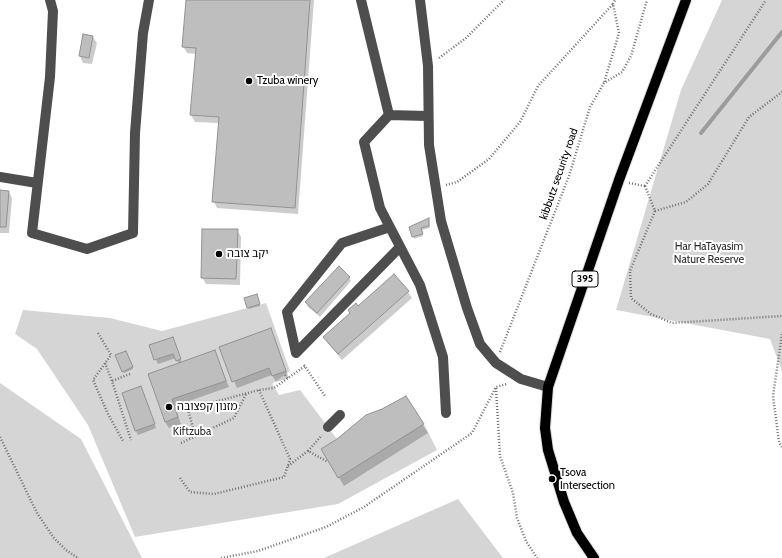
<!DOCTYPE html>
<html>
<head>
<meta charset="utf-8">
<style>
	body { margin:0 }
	canvas { display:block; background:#fff }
</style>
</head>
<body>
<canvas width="782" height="558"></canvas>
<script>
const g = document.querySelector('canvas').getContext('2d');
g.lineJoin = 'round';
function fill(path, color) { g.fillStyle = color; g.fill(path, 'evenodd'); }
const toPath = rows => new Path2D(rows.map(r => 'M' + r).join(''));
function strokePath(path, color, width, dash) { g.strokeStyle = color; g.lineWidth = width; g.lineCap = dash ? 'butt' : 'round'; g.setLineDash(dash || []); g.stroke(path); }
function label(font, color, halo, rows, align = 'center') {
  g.font = font + ' Cabin,"Noto Sans Hebrew",sans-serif'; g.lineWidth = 4; g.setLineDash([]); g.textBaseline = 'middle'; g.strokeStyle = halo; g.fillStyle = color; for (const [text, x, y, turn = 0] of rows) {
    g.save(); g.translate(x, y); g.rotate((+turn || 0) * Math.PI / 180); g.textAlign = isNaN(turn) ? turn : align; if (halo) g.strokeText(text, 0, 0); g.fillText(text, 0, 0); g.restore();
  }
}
const green = toPath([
	[722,0,782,0,782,371,770,339,616,310,681,90],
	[266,303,290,371,272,384,279,395,300,390,337,439,366,415,382,409,406,396,424,424,437,450,338,504,135,537,88,425,37,349,15,334,23,310,110,318,162,331],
	[0,383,81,439,142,558,0,558],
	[458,499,503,558,324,558]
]);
const shadow = toPath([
	[187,0,314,0,298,214,217,208,214,202,219,123,195,122,191,115,196,54,187,53,183,46],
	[93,37,97,43,92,64,83,63,80,56],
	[0,191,9,192,12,198,9,233,0,233],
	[429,219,430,228,422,230,423,236,414,239,410,227],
	[237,230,241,237,240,285,206,284,202,277],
	[349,277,351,281,320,317,308,307,306,302],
	[408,292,412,298,342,360,328,343,324,337,358,307],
	[258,297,260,306,249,309,248,308],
	[270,329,289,378,276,382,272,375,237,388,220,348],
	[175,342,182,363,215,352,229,387,175,406,181,424,169,428,165,422,179,364,176,358,158,364,150,346],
	[127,354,133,369,124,373,123,371],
	[141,387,156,428,138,435,136,431],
	[406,397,428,433,344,486,327,458,383,410]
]);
const stream = toPath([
	[701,133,782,32]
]);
const building = toPath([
	[186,0,310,0,295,208,212,202,219,117,190,115,196,48,182,47,186,0],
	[83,34,93,36,89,58,79,56,83,34],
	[0,190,9,191,6,227,0,227,0,190],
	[429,218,429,226,421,228,423,234,412,237,409,227,429,218],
	[202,229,238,229,236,279,201,278,202,229],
	[339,266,350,277,317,313,305,302,339,266],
	[394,274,409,291,338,354,323,337,350,313,348,310,356,303,358,306,394,274],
	[257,294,260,304,247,308,244,298,257,294],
	[271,328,286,371,272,376,269,368,232,382,219,347,271,328],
	[173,337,181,359,176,361,173,354,154,360,149,345,173,337],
	[215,350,226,381,172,399,178,417,165,422,148,374,215,350],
	[126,351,133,367,122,372,115,355,126,351],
	[141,386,155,424,135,431,122,393,141,386],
	[406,396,424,424,338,478,321,449,337,439,366,415,382,409,406,396]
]);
const path = toPath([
	[613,4,615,0],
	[439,58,466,38,504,0],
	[629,183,645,186],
	[446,185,457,182,489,159,520,122,538,86,613,4,619,33,604,83],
	[645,186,655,211,630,271,631,298,651,314,672,323,782,316],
	[645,186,766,0],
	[655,211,686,202,708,184,749,117,782,92],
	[98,333,111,355,93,380,108,414,123,441],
	[782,334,773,396,779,442,782,447],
	[500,352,569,176,590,107,604,83,622,72,631,56,647,0],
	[105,363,112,381],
	[304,365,325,396],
	[130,374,112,381,131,440],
	[285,375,288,379],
	[496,388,500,456,513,493,517,518,526,541,537,558],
	[195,436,188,409,259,390,274,388,305,366],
	[0,437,37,513,53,537,66,550,78,558],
	[181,443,234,418,246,394],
	[308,451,322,435],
	[288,466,308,451,328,462],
	[180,478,190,492,214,494,284,477,290,459,259,390],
	[221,558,258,551,326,527,364,507,472,433,496,387,507,384]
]);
const minor = toPath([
	[50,0,53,11,50,77,32,233,87,249,133,233,135,133,143,33,149,0],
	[361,0,389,115,364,142,380,208,420,285,443,357,446,413],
	[420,0,428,66,429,145,441,221,467,308,480,344,496,363,521,379,548,387],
	[389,115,427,116],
	[0,177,37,183],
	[296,353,287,312,342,243,390,227],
	[296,353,400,247],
	[328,427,340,415]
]);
const major = toPath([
	[594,558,577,533,564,502,548,450,545,428,548,387,619,180,686,0]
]);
const markers = [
	[249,81,4,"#000"],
	[219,254,4,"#000"],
	[169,407,4,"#000"],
	[552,479,4,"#000"]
];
const shields = [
	[585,279,26]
];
const shieldNames = [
	["395",585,279]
];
const poiNames = [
	["Tzuba winery",257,81],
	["יקב צובה",227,254],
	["מזנון קפצובה",177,407],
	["Tsova",560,473],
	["Intersection",560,486]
];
const streetNames = [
	["kibbutz security road",559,174,-71]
];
const parkNames = [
	["Har HaTayasim",709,247],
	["Nature Reserve",709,260],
	["Kiftzuba",192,432]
];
fill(green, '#d5d5d5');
fill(shadow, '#0003');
strokePath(stream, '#9c9c9c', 4);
fill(building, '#bebebe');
strokePath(building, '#929292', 1);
strokePath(major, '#dbdbdb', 12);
strokePath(path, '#707070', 2.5, [1, 2]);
strokePath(minor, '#4e4e4e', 10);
strokePath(major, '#000', 10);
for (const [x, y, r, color] of markers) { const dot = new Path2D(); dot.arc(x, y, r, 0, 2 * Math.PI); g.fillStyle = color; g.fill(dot); strokePath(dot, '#fff', 1.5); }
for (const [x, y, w] of shields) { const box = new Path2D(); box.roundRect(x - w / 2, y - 8, w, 16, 3); g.fillStyle = '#fff'; g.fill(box); strokePath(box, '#000', 1); }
label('bold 10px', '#000', null, shieldNames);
label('11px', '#000', '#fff', poiNames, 'left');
label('11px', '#000', '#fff', streetNames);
label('11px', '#2c2c2c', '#fff', parkNames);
</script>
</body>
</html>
